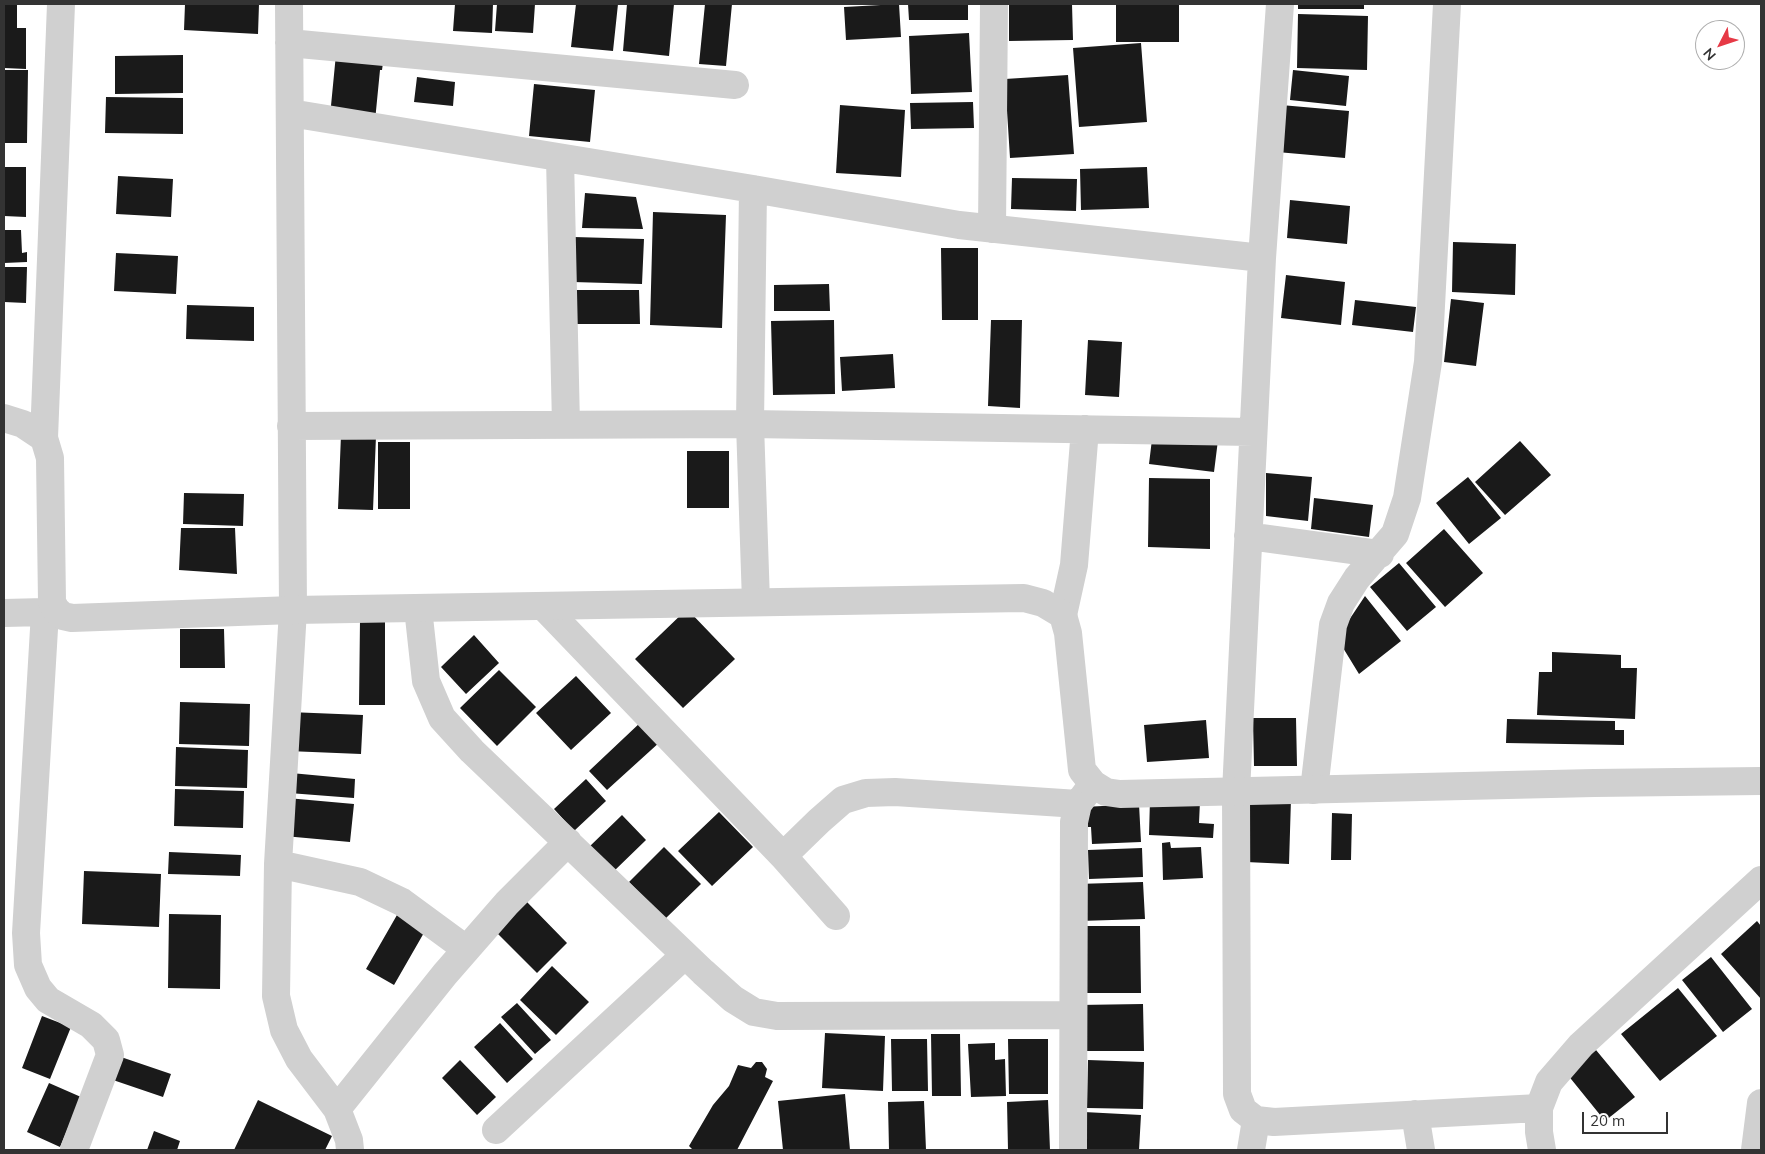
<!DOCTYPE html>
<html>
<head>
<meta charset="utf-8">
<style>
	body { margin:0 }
	#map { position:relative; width:1765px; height:1154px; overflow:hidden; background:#fff; font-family:Mulish,sans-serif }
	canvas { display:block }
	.frame { position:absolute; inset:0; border:5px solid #333; pointer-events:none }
	.north { position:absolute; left:1695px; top:20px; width:50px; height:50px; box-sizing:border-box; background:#fff; border:1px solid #adadad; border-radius:50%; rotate:229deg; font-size:14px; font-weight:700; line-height:20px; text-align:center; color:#333 }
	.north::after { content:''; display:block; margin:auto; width:18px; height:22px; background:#e63946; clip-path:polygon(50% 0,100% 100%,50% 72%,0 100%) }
	.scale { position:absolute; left:1582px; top:1112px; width:86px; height:22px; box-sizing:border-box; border:2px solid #333; border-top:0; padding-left:6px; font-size:15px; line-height:18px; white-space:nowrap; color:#333; -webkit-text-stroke:4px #fff; paint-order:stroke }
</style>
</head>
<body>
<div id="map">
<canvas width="1765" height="1154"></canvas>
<div class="frame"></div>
<div class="north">N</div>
<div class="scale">20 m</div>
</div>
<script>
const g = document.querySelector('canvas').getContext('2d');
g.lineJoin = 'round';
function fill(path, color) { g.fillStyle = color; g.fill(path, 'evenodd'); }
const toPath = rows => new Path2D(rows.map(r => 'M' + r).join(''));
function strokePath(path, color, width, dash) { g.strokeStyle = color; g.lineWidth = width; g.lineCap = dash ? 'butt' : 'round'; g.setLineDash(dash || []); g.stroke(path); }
const building = toPath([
	[4,4,17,4,17,28,26,28,26,69,4,68],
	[185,4,259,4,258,34,184,30],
	[455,4,493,4,492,33,453,31],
	[497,4,535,4,533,33,495,31],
	[576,4,618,4,613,51,571,47],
	[627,4,674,4,669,56,623,51],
	[705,4,732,4,726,66,699,64],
	[899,4,901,37,846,40,844,7],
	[908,4,968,4,968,20,909,20],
	[1009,4,1072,4,1073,40,1009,41],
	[1116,4,1179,4,1179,42,1116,42],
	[1298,4,1364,4,1364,9,1298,9],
	[1298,14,1368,16,1367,70,1297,68],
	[969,33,972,92,911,94,909,36],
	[1141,43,1147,122,1079,127,1073,48],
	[336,54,383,63,382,70,380,70,375,121,330,116],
	[183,55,183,93,115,94,115,56],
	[4,70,28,70,27,143,5,143],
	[1293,70,1349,76,1346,106,1290,100],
	[1068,75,1074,154,1010,158,1005,79],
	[417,77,455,82,453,106,414,102],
	[534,84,595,90,590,142,529,136],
	[106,97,183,98,183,134,105,133],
	[973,102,974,128,911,129,910,103],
	[840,105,905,110,901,177,836,173],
	[1281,105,1349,111,1345,158,1277,152],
	[4,167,26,167,26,217,4,216],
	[1147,167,1149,208,1081,210,1080,169],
	[118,176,173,179,171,217,116,214],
	[1012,178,1077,179,1076,211,1011,209],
	[585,193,636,197,643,229,582,228],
	[1290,200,1350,206,1347,244,1287,238],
	[653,212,726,215,722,328,650,325],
	[4,230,21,230,22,253,27,252,27,262,4,263],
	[574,237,644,239,642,284,573,282],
	[1453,242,1516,244,1515,295,1452,292],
	[941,248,978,248,978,320,942,320],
	[116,253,178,256,176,294,114,291],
	[4,267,27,267,26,303,4,302],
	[1286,275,1345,282,1341,325,1281,318],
	[829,284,830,311,774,311,774,285],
	[572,290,639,290,640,324,572,324],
	[1451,299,1484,303,1476,366,1444,362],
	[1355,300,1416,307,1413,332,1352,325],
	[187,305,254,307,254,341,186,339],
	[834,320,835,394,773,395,771,321],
	[991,320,1022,320,1020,408,988,406],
	[1088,340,1122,342,1119,397,1085,395],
	[893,354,895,388,842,391,840,357],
	[1153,431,1218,440,1214,472,1149,464],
	[341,435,376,436,373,510,338,509],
	[1520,441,1551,475,1505,515,1475,482],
	[378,442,410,442,410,509,378,509],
	[687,451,729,451,729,508,687,508],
	[1266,473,1312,477,1308,521,1266,516],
	[1468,477,1501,518,1469,544,1436,503],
	[1149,478,1210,479,1210,549,1148,547],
	[184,493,244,494,243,526,183,524],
	[1314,498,1373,505,1369,537,1311,529],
	[181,528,235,528,237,574,179,570],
	[1444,529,1483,573,1445,607,1406,563],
	[1399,563,1436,607,1407,631,1370,587],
	[1365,596,1401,641,1359,674,1337,638],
	[687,609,735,659,683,708,635,659],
	[360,620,385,621,385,705,359,705],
	[180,629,224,629,225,668,180,668],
	[474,635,499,663,466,694,441,667],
	[1552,652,1621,655,1621,668,1637,668,1635,719,1537,715,1539,672,1552,672],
	[499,670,536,707,497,746,460,708],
	[576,676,611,713,571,750,536,713],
	[180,702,250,704,249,746,179,744],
	[289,712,363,715,361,754,288,751],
	[1253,718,1296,718,1297,766,1254,766],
	[1507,719,1615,721,1615,730,1624,730,1624,745,1506,743],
	[1206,720,1209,758,1147,762,1144,725],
	[642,721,661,741,607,790,589,771],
	[176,747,248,750,247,788,175,786],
	[291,773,355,779,354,798,289,793],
	[586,779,606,801,574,831,554,809],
	[175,789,244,791,243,828,174,826],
	[1249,797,1291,799,1289,864,1246,862],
	[287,798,354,804,350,842,284,836],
	[1150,799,1200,801,1199,823,1214,824,1213,838,1149,835],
	[1139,804,1141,842,1092,844,1091,827,1085,827,1084,807],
	[719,812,753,847,712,886,678,851],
	[1332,813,1352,814,1351,860,1331,860],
	[622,815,646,840,612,873,588,848],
	[1170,842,1171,848,1201,847,1203,878,1163,880,1162,843],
	[664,847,701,884,665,919,629,882],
	[1142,848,1143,877,1089,879,1088,850],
	[169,852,241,855,240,876,168,874],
	[84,871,161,874,159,927,82,924],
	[1143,882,1145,919,1079,921,1077,884],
	[527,902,567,943,537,973,497,933],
	[169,914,221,915,220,989,168,988],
	[397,915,425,931,394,985,366,969],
	[1757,921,1761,926,1761,999,1721,954],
	[1075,926,1140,926,1141,993,1075,993],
	[1711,957,1752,1009,1723,1032,1682,980],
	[552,966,589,1002,556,1035,520,1000],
	[1678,988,1717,1036,1660,1081,1621,1034],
	[517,1003,551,1040,535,1054,501,1017],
	[1143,1004,1144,1051,1079,1051,1078,1005],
	[42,1016,71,1027,50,1079,22,1068],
	[500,1023,533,1059,507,1083,474,1047],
	[825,1033,885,1036,883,1091,822,1088],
	[931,1034,960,1034,961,1096,932,1096],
	[891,1039,927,1039,928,1091,892,1091],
	[1008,1039,1048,1039,1048,1094,1009,1094],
	[995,1043,995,1060,1005,1059,1006,1096,971,1097,968,1044],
	[1596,1050,1635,1097,1605,1121,1567,1074],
	[121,1057,171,1074,163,1097,113,1080],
	[460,1060,496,1097,477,1115,442,1078],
	[1088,1060,1144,1062,1143,1109,1087,1108],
	[756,1062,762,1062,767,1069,765,1077,773,1081,737,1150,693,1150,689,1146,713,1105,729,1086,738,1065,751,1068],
	[49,1083,81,1097,60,1147,27,1132],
	[845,1094,850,1150,783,1150,778,1101],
	[258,1100,332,1136,325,1150,234,1150],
	[1048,1100,1050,1150,1008,1150,1007,1102],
	[924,1101,926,1150,889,1150,888,1102],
	[1084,1112,1141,1115,1139,1150,1082,1150],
	[154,1131,180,1141,177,1150,147,1150]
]);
const minor = toPath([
	[289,4,293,610,278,864,276,996,284,1030,299,1059,337,1109,349,1140,350,1150],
	[1280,4,1262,258,1236,792,1237,1094,1243,1110,1256,1120,1274,1122,1539,1108],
	[289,43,735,85],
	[290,113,753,189,959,225,1262,258],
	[560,158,566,425],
	[753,189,750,424,756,602],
	[992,229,994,4],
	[291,426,750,424,1253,432],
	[44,438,61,4],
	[1248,536,1380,554],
	[543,606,783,856,836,916],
	[418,608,426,681,442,718,472,751,703,972,733,999,754,1012,777,1016,1073,1015],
	[45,612,26,933,28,965,38,988,48,1000,91,1025,106,1040,110,1055,74,1150],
	[4,613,45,612,56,610],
	[1063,615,1074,565,1085,429],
	[1314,790,1333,625,1341,603,1357,578,1395,534,1407,498,1428,362,1447,4],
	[783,856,819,821,843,800,866,793,895,792,1078,804],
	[278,864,360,882,402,902,466,949],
	[337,1109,445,974,507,903,568,842],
	[1415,1114,1421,1150],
	[496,1130,685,955],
	[1073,1150,1074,822,1078,804,1093,784],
	[1251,1150,1256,1120],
	[1542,1150,1539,1132,1539,1108,1549,1082,1581,1045,1761,880],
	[1755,1150,1761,1103]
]);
const tertiary = toPath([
	[4,418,23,424,44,438,50,458,52,602,56,610,63,616,72,618,293,610,1024,598,1043,603,1063,615,1068,633,1082,770,1093,784,1106,792,1120,794,1594,783,1761,781]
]);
fill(building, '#1a1a1a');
strokePath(minor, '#d0d0d0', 28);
strokePath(tertiary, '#d0d0d0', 28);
</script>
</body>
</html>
